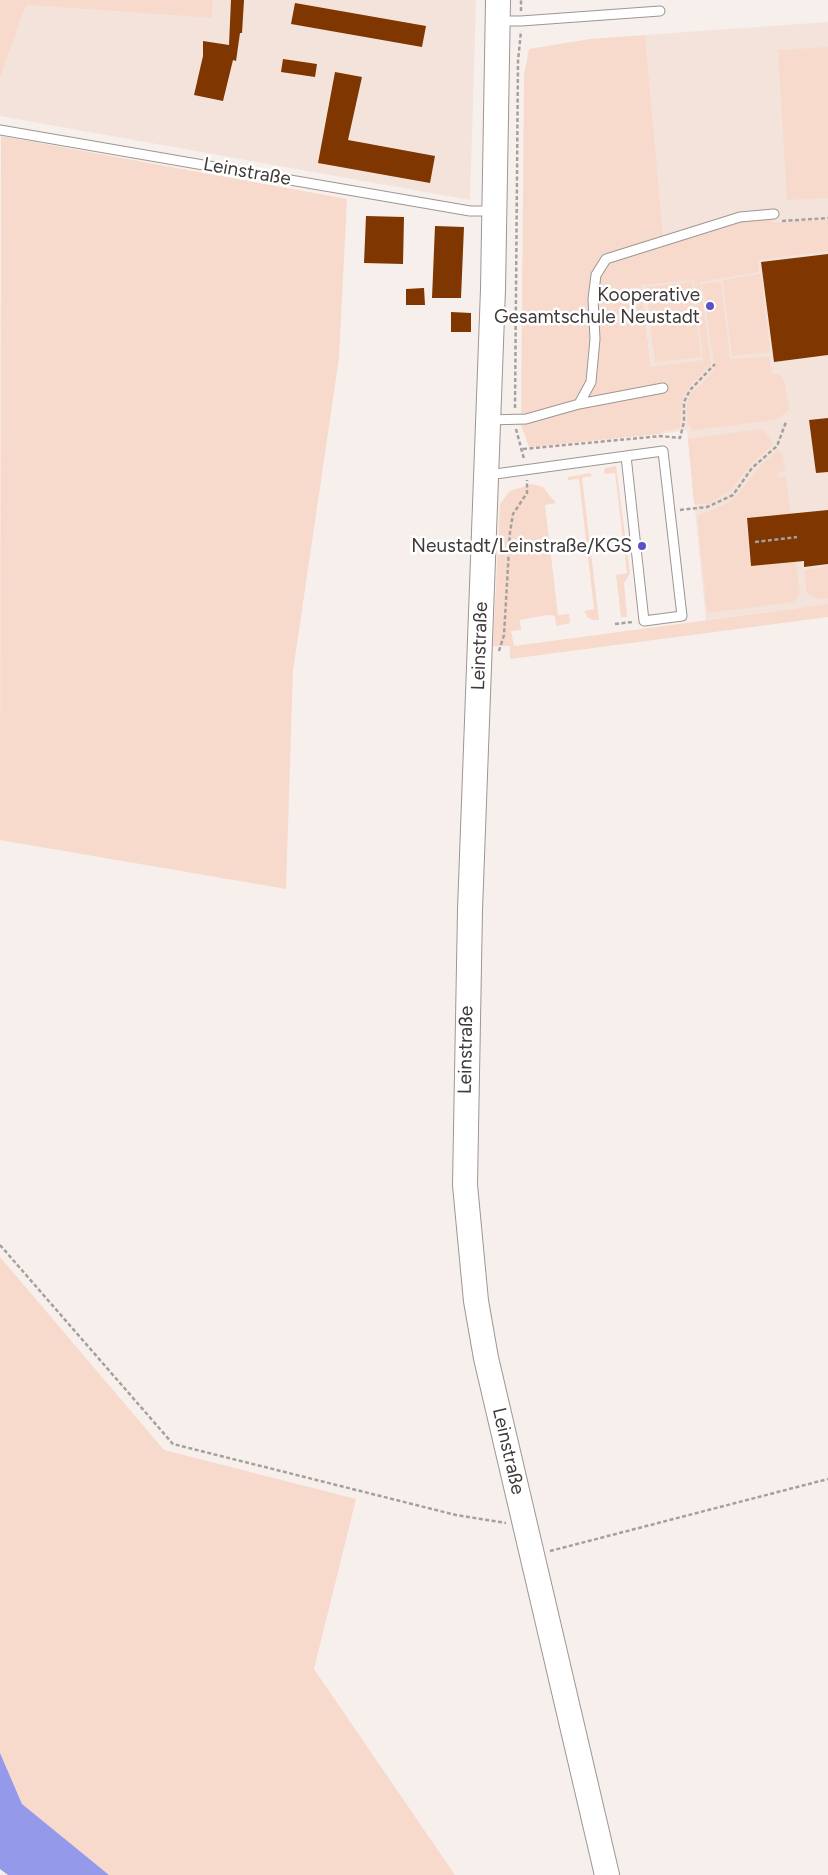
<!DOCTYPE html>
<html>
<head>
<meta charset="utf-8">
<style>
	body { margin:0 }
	canvas { display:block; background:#f7efeb }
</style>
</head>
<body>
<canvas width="828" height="1875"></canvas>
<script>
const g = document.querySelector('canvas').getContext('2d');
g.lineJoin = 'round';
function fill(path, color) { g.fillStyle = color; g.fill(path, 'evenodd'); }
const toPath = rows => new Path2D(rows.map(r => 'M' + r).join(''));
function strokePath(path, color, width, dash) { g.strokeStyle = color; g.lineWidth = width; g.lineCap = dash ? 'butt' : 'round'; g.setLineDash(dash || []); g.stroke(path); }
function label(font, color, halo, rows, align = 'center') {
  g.font = font + ' Figtree,sans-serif'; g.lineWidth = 5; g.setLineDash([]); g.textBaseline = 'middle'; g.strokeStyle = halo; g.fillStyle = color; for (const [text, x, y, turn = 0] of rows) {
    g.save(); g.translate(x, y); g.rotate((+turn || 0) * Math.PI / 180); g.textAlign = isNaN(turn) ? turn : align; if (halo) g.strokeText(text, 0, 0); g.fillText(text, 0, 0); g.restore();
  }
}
const built = toPath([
	[213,0,476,0,470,200,0,116,0,78,26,5,212,18],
	[828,22,828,254,761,263,774,362,828,355,828,418,809,421,816,473,828,472,828,510,798,514,804,567,828,564,828,604,706,620,687,430,660,434,641,285,664,245,645,35],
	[781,515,749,536,748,536,747,518]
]);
const green = toPath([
	[0,0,213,0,212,18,26,5,0,78],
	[645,35,664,245,742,220,771,218,772,223,828,220,828,251,758,260,759,272,700,282,711,364,688,388,682,401,680,428,660,432,660,434,529,447,521,425,524,75,529,49,590,39],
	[694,280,703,360,651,367,641,285],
	[828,47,828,198,787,200,778,50],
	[1,136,347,199,339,358,293,671,286,889,0,840],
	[761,274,770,352,732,356,723,280],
	[692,282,701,357,655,362,646,287],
	[721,282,730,359,769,357,772,374,780,375,784,381,790,409,776,420,693,430,687,422,687,403,690,395,715,370,702,284],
	[762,429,774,444,752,463,730,491,707,504,694,504,688,439],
	[778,450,783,456,785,470,778,473,777,477,786,477,792,529,784,533,781,514,746,518,750,566,786,563,785,544,793,544,800,593,793,602,707,613,697,516,728,503,739,493,758,468],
	[616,466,630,574,624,583,627,617,621,617,616,575,627,573,615,473,605,474,604,471,605,468],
	[590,473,592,476,582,478,599,620,594,620,588,618,584,611,594,609,579,479,568,480,568,477],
	[532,484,543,487,556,503,545,505,558,615,569,614,570,623,556,626,555,616,547,615,520,620,521,630,511,631,514,646,828,604,828,617,510,659,510,646,493,646,500,504,510,491],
	[828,566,828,598,816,599,807,593,804,570],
	[0,1257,164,1450,356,1499,314,1669,455,1875,109,1875,22,1804,0,1753]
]);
const water = toPath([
	[0,1753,22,1804,109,1875,8,1875,0,1869]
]);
const building = toPath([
	[231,0,244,0,242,33,240,33,236,61,233,60,223,101,194,95,203,56,203,41,229,45],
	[295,3,426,26,422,47,291,24],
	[283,59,317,64,315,77,281,72],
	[335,72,362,77,348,140,435,156,430,183,318,163],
	[366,216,404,217,403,264,364,263],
	[435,226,464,227,461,298,432,298],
	[828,254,828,355,774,362,761,262],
	[424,288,425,305,406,305,406,289],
	[451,312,471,313,471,332,451,332],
	[828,418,828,472,816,473,809,420],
	[828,510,828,564,804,567,804,561,751,566,747,518]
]);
const path = toPath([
	[521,11,521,0],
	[782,221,828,218],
	[515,408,518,61,521,31],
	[516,429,524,459],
	[523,449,661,436,680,438,684,422,684,402,690,390,715,364],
	[680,510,707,507,733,495,752,468,777,446,786,422],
	[755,542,797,537],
	[615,624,633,622],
	[499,651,504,635,510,532,513,514,527,493,527,480],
	[0,1245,173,1444,456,1515,506,1523],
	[550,1551,828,1479]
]);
const lane = toPath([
	[498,21,521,21,660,11],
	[0,130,470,211,493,211],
	[579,404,591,382,595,339,593,299,596,275,606,259,740,217,774,214],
	[489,420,526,419,579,404,663,388],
	[488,475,626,456,663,451,682,616,644,621,626,456]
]);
const secondary = toPath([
	[498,0,493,289,470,910,465,1185,476,1301,486,1358,607,1875]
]);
const markers = [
	[710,306,5,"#5951c9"],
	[642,546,5,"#5951c9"]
];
const streetNames = [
	["Leinstraße",247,172,10],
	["Leinstraße",480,646,-88],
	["Leinstraße",466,1050,-89],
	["Leinstraße",508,1451,77]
];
const poiNames = [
	["Kooperative",700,295],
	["Gesamtschule Neustadt",700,317],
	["Neustadt/Leinstraße/KGS",632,546]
];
fill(built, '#f3e3db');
fill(green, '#f7dacc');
fill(water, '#9599e9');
fill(building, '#7f3600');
strokePath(lane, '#9d9692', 11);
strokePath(secondary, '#9d9692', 26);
strokePath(path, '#a6a09d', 2.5, [4, 2.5]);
strokePath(lane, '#fff', 9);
strokePath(secondary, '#fff', 24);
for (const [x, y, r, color] of markers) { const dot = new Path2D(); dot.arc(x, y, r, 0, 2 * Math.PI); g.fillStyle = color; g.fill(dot); strokePath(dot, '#fff', 2); }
label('19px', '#3e3b39', '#fff', streetNames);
label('19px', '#3e3b39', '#fff', poiNames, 'right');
</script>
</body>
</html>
